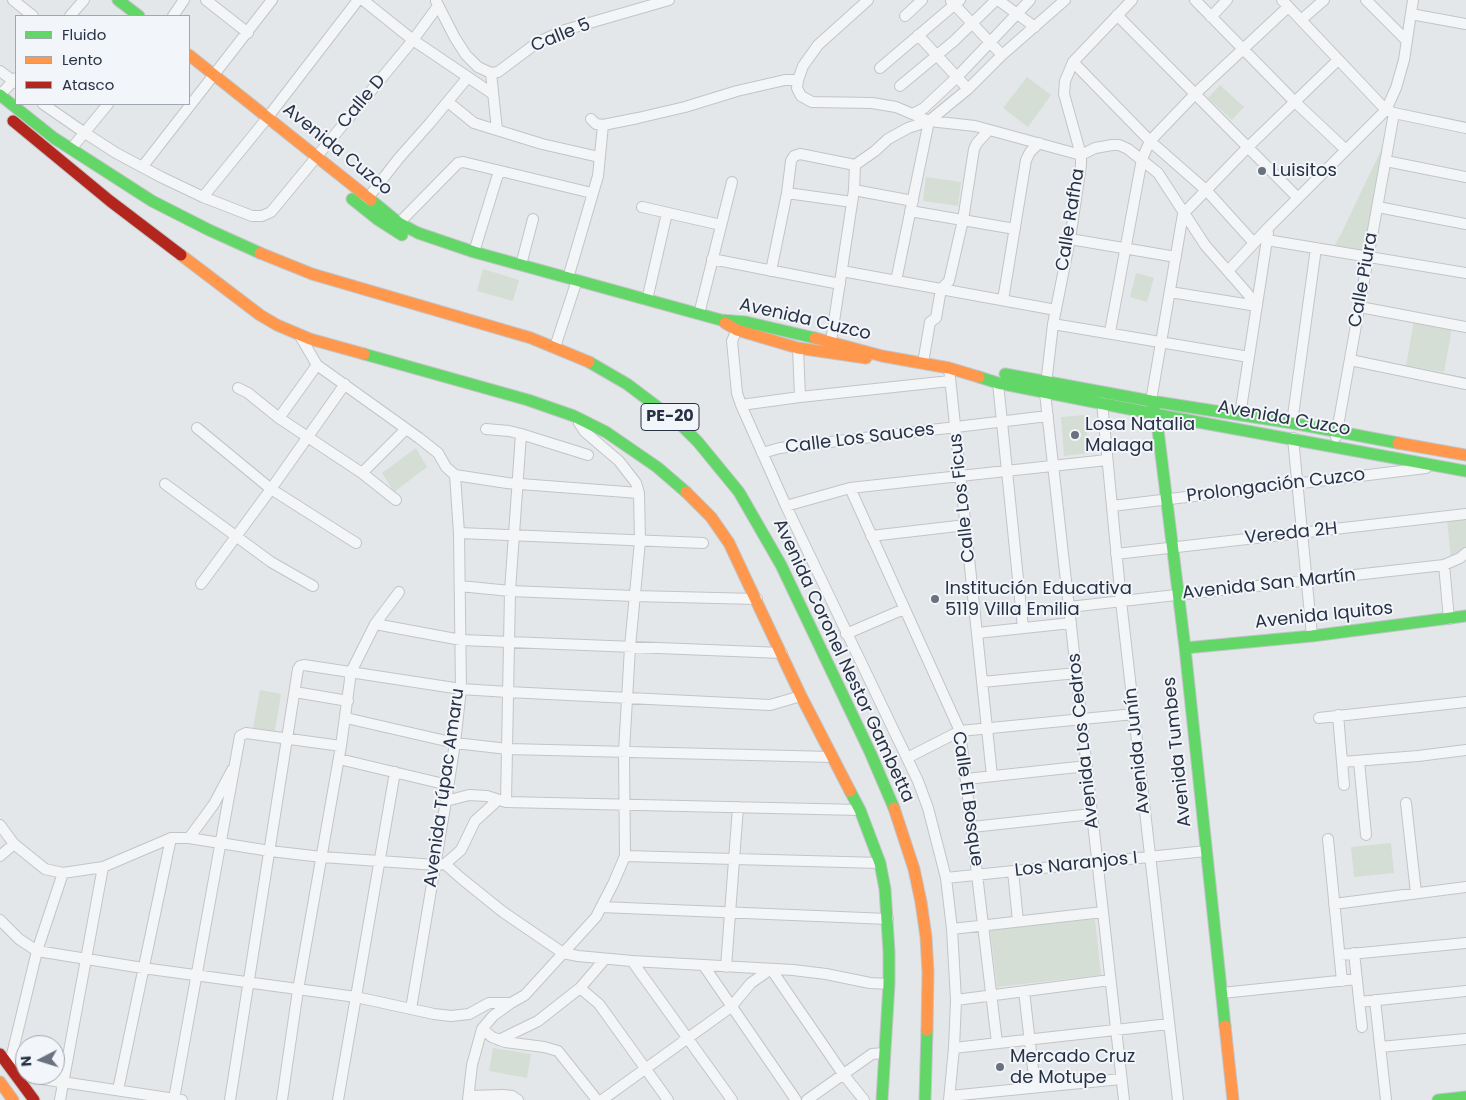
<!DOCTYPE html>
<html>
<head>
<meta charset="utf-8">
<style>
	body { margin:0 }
	#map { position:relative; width:1466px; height:1100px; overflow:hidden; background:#e4e7ea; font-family:Poppins,sans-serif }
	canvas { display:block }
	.legend { position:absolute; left:15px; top:15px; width:175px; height:90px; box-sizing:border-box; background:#f2f5f9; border:1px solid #a1a7b1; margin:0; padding:6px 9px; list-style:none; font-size:15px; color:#283245 }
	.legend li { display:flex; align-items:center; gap:10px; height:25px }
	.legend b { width:25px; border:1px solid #a1a7b1 }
	.north { position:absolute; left:15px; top:1035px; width:50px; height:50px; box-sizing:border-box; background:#f2f5f9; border:1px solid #a1a7b1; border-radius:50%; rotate:265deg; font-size:14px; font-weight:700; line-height:20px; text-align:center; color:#283245 }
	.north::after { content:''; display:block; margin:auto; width:18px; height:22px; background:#6a717f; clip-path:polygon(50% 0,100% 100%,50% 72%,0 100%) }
</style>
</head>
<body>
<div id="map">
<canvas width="1466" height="1100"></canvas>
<ul class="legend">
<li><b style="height:6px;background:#63d668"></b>Fluido</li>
<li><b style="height:6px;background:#ff974d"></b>Lento</li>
<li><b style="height:6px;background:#b3261e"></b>Atasco</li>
</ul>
<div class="north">N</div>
</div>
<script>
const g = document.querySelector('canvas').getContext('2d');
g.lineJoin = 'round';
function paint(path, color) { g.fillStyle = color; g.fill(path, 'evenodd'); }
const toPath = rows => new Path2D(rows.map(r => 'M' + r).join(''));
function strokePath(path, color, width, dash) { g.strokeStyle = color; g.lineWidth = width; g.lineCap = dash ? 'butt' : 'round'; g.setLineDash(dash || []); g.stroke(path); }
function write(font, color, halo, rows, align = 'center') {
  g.font = font + ' Poppins,sans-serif'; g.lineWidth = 4; g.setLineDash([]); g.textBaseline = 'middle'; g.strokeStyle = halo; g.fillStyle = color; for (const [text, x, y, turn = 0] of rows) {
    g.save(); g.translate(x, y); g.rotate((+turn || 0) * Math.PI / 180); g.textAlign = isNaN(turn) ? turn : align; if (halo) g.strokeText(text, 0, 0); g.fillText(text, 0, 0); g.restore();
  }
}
paint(toPath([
	[1027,77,1051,95,1028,127,1003,108],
	[1220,85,1244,107,1232,120,1208,98],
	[1382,148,1364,252,1334,246,1341,234],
	[926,177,961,182,958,206,923,201],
	[483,269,519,280,513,301,477,291],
	[1136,273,1154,278,1147,302,1130,297],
	[1414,320,1452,328,1444,372,1406,366],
	[1085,415,1089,453,1064,456,1061,417],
	[416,448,427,467,394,492,382,473],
	[1466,518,1466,550,1451,559,1447,520],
	[260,690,281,694,275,731,253,728],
	[1391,843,1394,873,1354,877,1351,847],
	[1095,919,1101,975,997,987,990,929],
	[493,1048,531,1054,527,1078,489,1071]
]), '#d4ded4');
const street = toPath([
	[13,0,33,16],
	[206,0,248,33],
	[363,0,413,40,493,94],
	[868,0,818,45,803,66,798,80,797,88,801,96,812,102,872,103,896,107,929,121,975,126,1081,155,1095,148,1112,145,1119,145,1128,149,1158,173,1205,245,1247,293,1257,306],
	[998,0,1035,27],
	[1195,0,1295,102,1346,150],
	[1282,0,1386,110,1394,113,1466,128],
	[1366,0,1407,41],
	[436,1,455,38,466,55,478,67,491,73,498,72,538,42,565,30,669,0],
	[951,1,1002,55],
	[1411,14,1466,24],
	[1117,15,1298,198],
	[70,16,84,0],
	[173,16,184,0],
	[905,16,922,0],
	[1211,17,1227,0],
	[1301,20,1324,0],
	[918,35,968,89],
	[1073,62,1150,141,1207,191,1254,243],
	[880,68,960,0],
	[0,71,16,83],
	[491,73,497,130],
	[900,86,954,41,996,0],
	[0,95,16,78],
	[448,102,474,123,542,144,599,157],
	[43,104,85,133,116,153,161,177,203,197,252,216,262,216,271,212,413,40,438,6],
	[913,114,924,108,957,77,1030,0],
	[591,119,596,124,603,125,638,118,685,107,737,91,785,80,798,80],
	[71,149,108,104],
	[1386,161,1466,177],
	[855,165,875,151,888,139,908,128,929,121,968,89,1002,55,1065,0],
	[143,166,272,0],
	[854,190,913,201],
	[787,193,852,202],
	[203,197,268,117,358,0],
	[364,203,399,158,430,123,468,77],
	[642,207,721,225],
	[1378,207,1466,224],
	[910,211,1015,229],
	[399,223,458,163,463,162,592,193],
	[1070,239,1176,257],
	[1267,240,1466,273],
	[474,252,499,171],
	[712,259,840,284],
	[521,265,533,219],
	[771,271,787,193,791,161,794,156,800,154,855,165],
	[842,271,1056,310],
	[1228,271,1269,227,1386,110,1396,88,1404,60,1413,0],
	[568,278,598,176,603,125],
	[896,281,929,121],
	[1170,292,1257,306],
	[647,300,667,213],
	[1003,300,1026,160,1030,152,1039,143],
	[1360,307,1466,327],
	[699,314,732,182],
	[1053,324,1249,357],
	[737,330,732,341,737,393,741,405,786,506,918,781,928,808,946,878,952,929,956,1000,954,1048,949,1100],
	[1110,332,1142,159,1150,141,1196,93,1288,7],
	[300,336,317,365,419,438,438,453,446,467,455,475,507,483,639,493],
	[831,341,854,190,855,165],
	[555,347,577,280],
	[798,348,800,397],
	[1350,360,1466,384],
	[923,363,930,322,936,318,941,289,949,281,963,220,974,149,977,143,989,130],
	[949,368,992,776],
	[998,383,1023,628],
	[238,388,248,393,279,418,362,473,396,500],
	[1151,401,1183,214,1247,148,1338,60],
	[1102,402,1121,601,1178,1100],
	[741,405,800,397,950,381],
	[1240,415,1268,233],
	[279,418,317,365],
	[1292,423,1316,248],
	[197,428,271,489,356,543],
	[486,429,509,431,521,434,588,455],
	[1336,437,1394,113],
	[1293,438,1312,636],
	[762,453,780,448,1048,416],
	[362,473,406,429],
	[165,484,271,562,313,586],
	[850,488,960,731,997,1043],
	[786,506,850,488,1107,460],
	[1112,506,1426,468],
	[459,533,703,543],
	[871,536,966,525],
	[1116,554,1466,514],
	[1444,565,1449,619],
	[201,584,271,489,345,384],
	[460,586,510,591,634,596,757,599],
	[1069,607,1444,565,1460,558,1466,553],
	[375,624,461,640,782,653],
	[977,633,1071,623],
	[846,634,904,609],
	[982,682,1077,673],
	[295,692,348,701],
	[1338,715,1344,785],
	[346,718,455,743,508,749,832,757],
	[1319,718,1466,702],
	[907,758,960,731,1134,714],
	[339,759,448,785],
	[1359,761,1366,835],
	[1342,762,1418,756,1466,750],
	[966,779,1087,766],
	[446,801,469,795,487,796,506,802,860,810],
	[506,802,510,591,521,434],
	[1406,803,1416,893],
	[0,825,14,844,45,869,63,873,103,867,171,838,189,838,270,851,322,857,436,865,445,864,461,850,475,821,498,800],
	[972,827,1092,814],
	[189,838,214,804,232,770],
	[1328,839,1342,981],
	[0,856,14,844],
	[625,856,880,863],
	[445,864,462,879,503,912,563,953,578,956,632,961,793,970,826,974,870,983,889,984],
	[1013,871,1018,921],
	[946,878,1206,851],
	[1334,904,1466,887],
	[601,907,888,919],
	[0,920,19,939,37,951,143,968,356,997,434,1014,451,1016,469,1014,489,1003,511,1003,525,995,596,917,613,884,625,856,624,751,630,647,640,541,639,493,636,483,619,461,585,432,579,423],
	[952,929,1103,912],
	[1354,953,1362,1027],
	[1340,955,1466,943],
	[632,961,732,1100],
	[704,966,796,1100],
	[726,967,738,807],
	[580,988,599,1004,668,1100],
	[1024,991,1035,1086],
	[1222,993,1357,979],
	[956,1000,1110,980],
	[1375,1000,1386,1100],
	[1359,1002,1466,991],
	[411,1009,446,801,455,743,461,689,459,533,455,475],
	[482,1029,492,1037,505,1042,544,1047,558,1051,597,1100],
	[499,1040,538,1021,580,988,605,959],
	[1380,1047,1466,1039],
	[954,1048,1169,1024],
	[9,1067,37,951,63,873],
	[15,1075,182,1100],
	[118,1090,171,838],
	[469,1096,503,1095,512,1096,518,1100],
	[950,1096,1121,1079],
	[174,1099,240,736,246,733,341,746],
	[60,1100,103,867],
	[230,1100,298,669,300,666,304,665,461,689,508,692,770,705,801,696],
	[282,1100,298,990,341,746,351,672,375,624,399,592],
	[338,1100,395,772],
	[468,1100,472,1065,482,1029,493,1016,511,1003],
	[602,1100,731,1007,751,983,771,969,843,1074,864,1100],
	[807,1100,872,1054,884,1053],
	[1124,1100,1045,393,1053,324,1070,239,1081,165,1081,155,1064,94,1065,81,1073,62,1132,0]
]);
const fast = toPath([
	[118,0,139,16],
	[0,95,54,138,152,201,209,230,260,253],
	[352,199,377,219,402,235],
	[371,200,399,223,418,233,474,252,721,320,746,322,815,338],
	[364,354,528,400,574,416,606,432,657,467,686,492],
	[589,362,627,384,680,424,698,442,739,492,781,565,870,752,894,808],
	[1005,374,1151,401,1292,423,1398,443],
	[979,377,998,383,1165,416,1466,471],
	[1151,401,1156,414,1185,648,1225,1026],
	[1185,648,1312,636,1466,616],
	[850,791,860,810,880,863,885,889,889,952,889,984,882,1100],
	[925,1100,927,1030],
	[1438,1100,1466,1097]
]);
const slow = toPath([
	[189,55,371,200],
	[260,253,312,274,531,338,589,362],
	[181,255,260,315,277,325,310,339,364,354],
	[725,323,737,330,798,348,866,358],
	[815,338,882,356,949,368,979,377],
	[1398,443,1466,455],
	[686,492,711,517,729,543,801,696,850,791],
	[894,808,914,869,921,902,926,937,928,972,927,1030],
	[1225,1026,1233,1100],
	[0,1082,13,1100]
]);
const jam = toPath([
	[13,121,110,201,181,255],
	[0,1054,34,1100]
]);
strokePath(street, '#c2c5c8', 12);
strokePath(fast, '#c2c5c8', 13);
strokePath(slow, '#c2c5c8', 13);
strokePath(jam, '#c2c5c8', 13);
strokePath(street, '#f3f5f6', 10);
strokePath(fast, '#63d668', 11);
strokePath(slow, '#ff974d', 11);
strokePath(jam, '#b3261e', 11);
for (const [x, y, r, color] of [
	[1262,171,5,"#6a717f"],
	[1075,435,5,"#6a717f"],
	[935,599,5,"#6a717f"],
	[1000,1067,5,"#6a717f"]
]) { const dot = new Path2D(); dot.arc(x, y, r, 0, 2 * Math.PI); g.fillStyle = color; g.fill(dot); strokePath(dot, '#f2f5f9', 2); }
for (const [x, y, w] of [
	[670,417,58]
]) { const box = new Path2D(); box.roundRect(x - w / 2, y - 13.5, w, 27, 4); g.fillStyle = '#f2f5f9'; g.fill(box); strokePath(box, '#283245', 1); }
write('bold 16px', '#283245', null, [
	["PE-20",670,417]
]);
write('18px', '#283245', '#f2f5f9', [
	["Calle 5",561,36,-22],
	["Calle D",362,102,-50],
	["Avenida Cuzco",337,150,39],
	["Calle Rafha",1071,220,-81],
	["Calle Piura",1364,280,-80],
	["Avenida Cuzco",805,320,13],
	["Avenida Cuzco",1284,419,10],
	["Calle Los Sauces",860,439,-7],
	["Prolongación Cuzco",1276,486,-7],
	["Calle Los Ficus",963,498,-96],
	["Vereda 2H",1291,534,-6],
	["Avenida San Martín",1269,585,-6],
	["Avenida Iquitos",1324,616,-6],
	["Avenida Coronel Nestor Gambetta",843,661,65],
	["Avenida Los Cedros",1084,741,-96],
	["Avenida Junín",1138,751,-96],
	["Avenida Tumbes",1178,752,-96],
	["Avenida Túpac Amaru",445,788,-82],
	["Calle El Bosque",967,799,82],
	["Los Naranjos I",1076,865,-6]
]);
write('18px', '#283245', '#f2f5f9', [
	["Luisitos",1272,171],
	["Losa Natalia",1085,425],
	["Malaga",1085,446],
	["Institución Educativa",945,589],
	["5119 Villa Emilia",945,610],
	["Mercado Cruz",1010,1057],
	["de Motupe",1010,1078]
], 'left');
</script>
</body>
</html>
